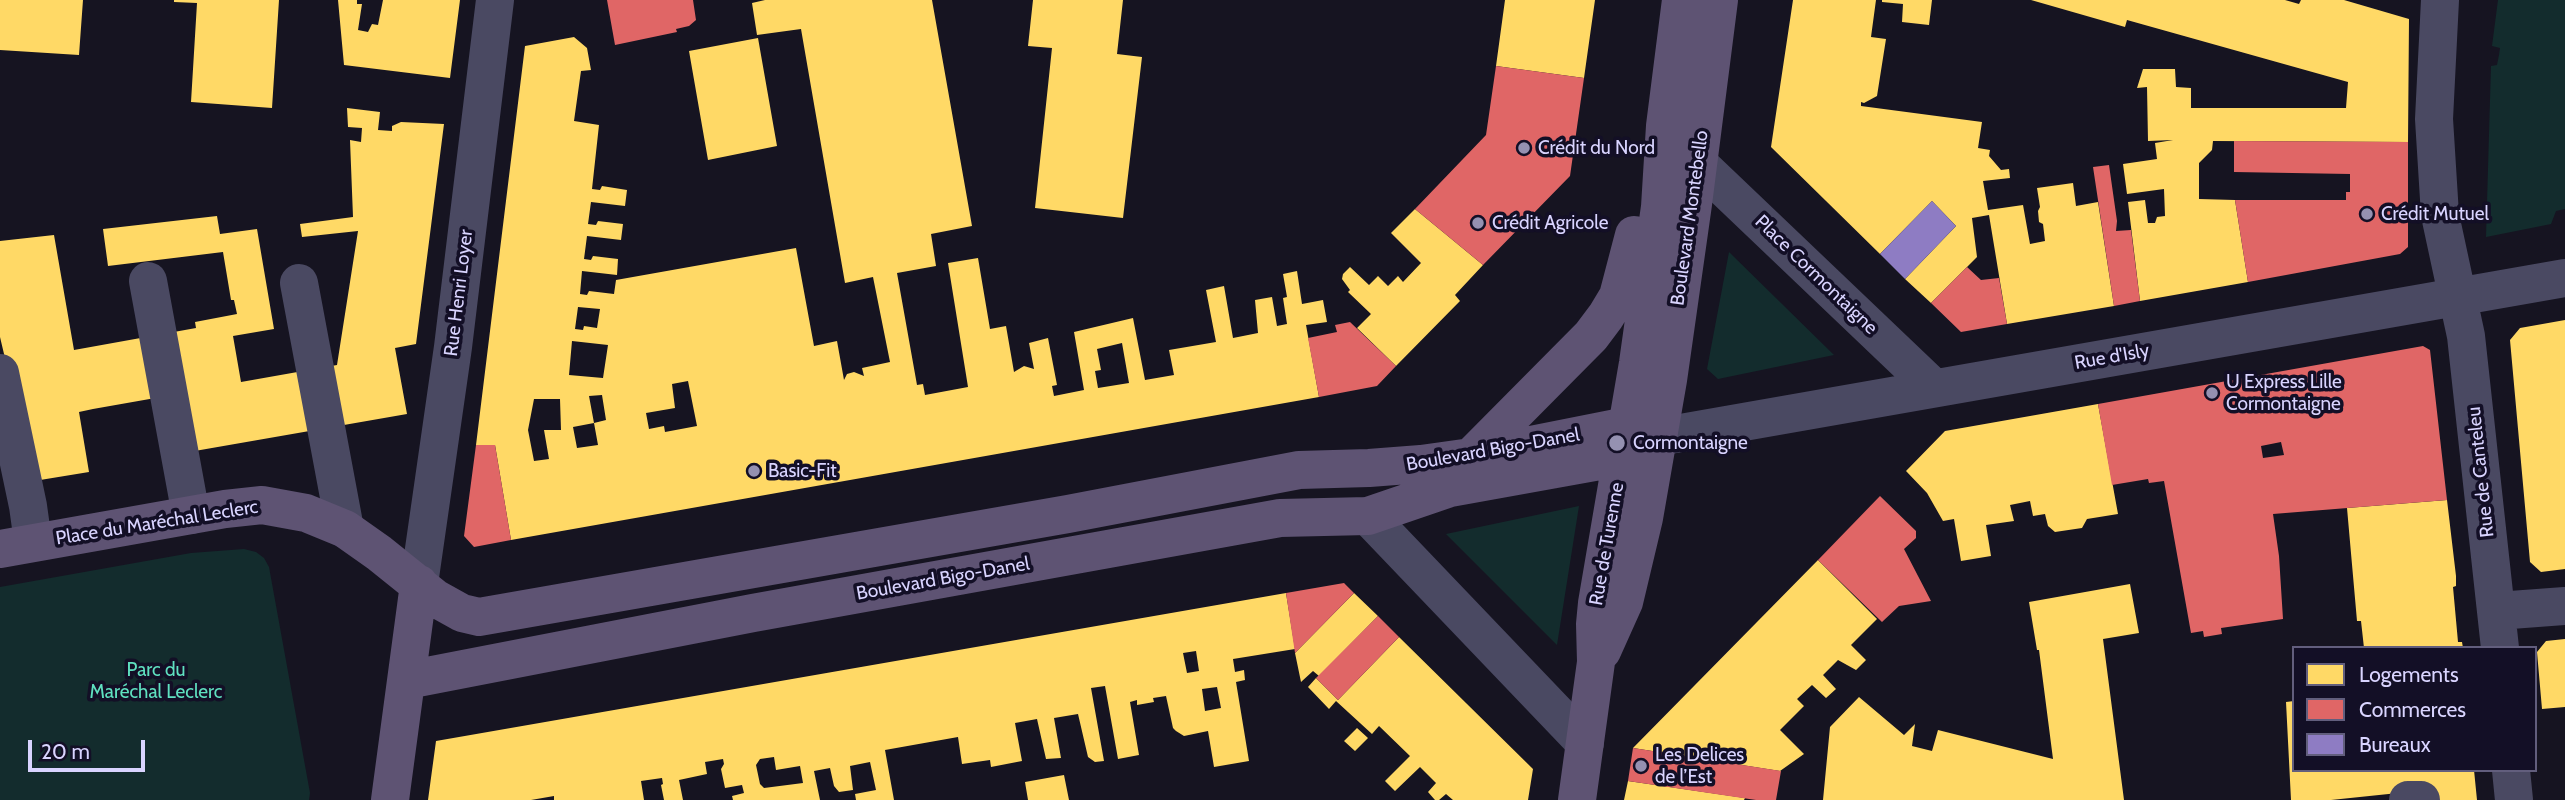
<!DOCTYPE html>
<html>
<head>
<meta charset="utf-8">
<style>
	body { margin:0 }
	#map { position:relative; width:2565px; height:800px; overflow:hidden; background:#161421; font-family:Cabin,sans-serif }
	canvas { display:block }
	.legend { position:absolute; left:2292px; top:646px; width:245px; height:126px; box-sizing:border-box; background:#130f26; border:2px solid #625e7d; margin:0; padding:9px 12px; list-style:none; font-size:21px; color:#d9d4ff }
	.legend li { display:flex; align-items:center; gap:14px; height:35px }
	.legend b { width:35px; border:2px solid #625e7d }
	.scale { position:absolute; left:28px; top:740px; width:117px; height:32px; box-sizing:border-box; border:4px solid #d9d4ff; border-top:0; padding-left:9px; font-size:21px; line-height:24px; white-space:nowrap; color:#d9d4ff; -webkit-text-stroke:5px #130f26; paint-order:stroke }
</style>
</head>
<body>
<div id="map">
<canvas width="2565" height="800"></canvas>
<ul class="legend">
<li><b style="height:19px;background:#ffd966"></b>Logements</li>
<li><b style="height:19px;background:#e06666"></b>Commerces</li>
<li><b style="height:19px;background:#8e7cc3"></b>Bureaux</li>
</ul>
<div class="scale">20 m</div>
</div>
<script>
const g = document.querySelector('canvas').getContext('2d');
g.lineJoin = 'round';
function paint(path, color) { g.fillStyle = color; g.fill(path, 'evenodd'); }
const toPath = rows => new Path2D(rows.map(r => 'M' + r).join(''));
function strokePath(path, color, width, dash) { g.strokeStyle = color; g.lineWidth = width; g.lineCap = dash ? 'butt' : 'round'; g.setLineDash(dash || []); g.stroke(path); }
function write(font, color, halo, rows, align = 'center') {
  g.font = font + ' Cabin,sans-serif'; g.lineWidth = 7; g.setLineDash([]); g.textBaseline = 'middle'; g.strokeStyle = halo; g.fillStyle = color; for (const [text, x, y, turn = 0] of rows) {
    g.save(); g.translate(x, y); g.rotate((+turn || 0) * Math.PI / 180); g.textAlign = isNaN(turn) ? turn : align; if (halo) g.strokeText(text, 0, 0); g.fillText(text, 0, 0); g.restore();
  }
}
paint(toPath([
	[2498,0,2565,0,2565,209,2556,211,2551,224,2486,237,2491,66,2497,65,2499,55,2500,48,2492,46],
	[1729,252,1834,355,1718,379,1707,369],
	[1579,506,1557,645,1446,534],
	[244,549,256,552,264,558,269,567,310,793,309,800,0,800,0,587,191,553]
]), '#132c2d');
paint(toPath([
	[0,0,83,0,79,55,0,50],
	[174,0,279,0,272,108,191,102,197,3,174,2],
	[338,0,357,0,357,4,362,4,358,30,368,32,372,24,378,25,383,0,460,0,450,78,344,65],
	[765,0,932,0,972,226,931,234,936,266,897,273,917,385,923,384,925,395,968,387,948,263,978,258,990,329,1006,326,1014,372,1024,366,1034,369,1029,343,1048,338,1057,385,1052,386,1054,396,1084,390,1074,332,1133,318,1145,380,1174,375,1169,350,1216,342,1206,290,1224,286,1233,338,1258,333,1255,300,1272,297,1277,326,1287,324,1283,298,1287,297,1283,274,1297,271,1302,304,1323,300,1327,322,1306,325,1319,397,511,540,495,445,476,445,525,46,574,37,587,48,591,70,581,71,574,121,599,125,592,189,600,190,602,186,627,190,625,206,591,202,588,224,596,225,598,221,623,224,621,240,587,236,584,259,591,260,593,256,618,259,617,275,582,271,580,294,587,295,589,291,614,294,616,280,796,248,814,346,837,341,844,380,847,374,854,372,864,376,862,368,890,362,873,277,845,283,801,29,757,35,752,3],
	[578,307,600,309,597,328,584,326,583,330,575,329],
	[572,341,608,345,603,378,569,375],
	[1122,343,1129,383,1098,388,1095,371,1101,370,1097,349],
	[688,381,697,426,665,432,664,426,649,429,646,413,675,408,672,384],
	[602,395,606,420,594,423,598,445,577,448,573,427,594,423,589,396],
	[534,399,560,399,561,430,544,430,549,459,534,461,528,430],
	[1033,0,1123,0,1117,54,1142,57,1123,218,1035,208,1052,48,1028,46],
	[1505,0,1595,0,1584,78,1496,66],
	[1793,0,1876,0,1871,37,1886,39,1877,96,1864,103,1861,102,1861,106,1982,122,1978,148,1990,150,1989,156,2001,170,2009,169,2010,178,1983,181,1988,210,2023,205,2030,244,2045,241,2043,224,2039,222,2038,211,2040,207,2037,188,2073,183,2076,206,2098,202,2114,306,2007,324,1989,215,1972,218,1977,257,1931,303,1905,279,1956,226,1932,201,1880,254,1771,147],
	[1882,0,1932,0,1929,25,1902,22,1903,4,1882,2],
	[2031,0,2285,0,2299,4,2301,0,2344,0,2409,19,2408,142,2213,141,2212,150,2199,163,2199,199,2235,200,2248,282,2140,301,2128,202,2145,200,2148,223,2155,223,2157,217,2165,216,2164,189,2127,194,2123,164,2157,159,2155,143,2173,140,2148,141,2147,87,2137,88,2143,69,2175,69,2176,87,2191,88,2191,108,2346,108,2348,82,2127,20,2125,27],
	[758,38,777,146,708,160,689,51],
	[347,108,380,112,378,130,392,131,392,126,401,122,444,124,416,344,395,348,407,414,189,452,178,394,93,409,79,412,89,472,34,481,0,337,0,241,54,235,74,350,196,328,195,322,237,314,234,300,231,300,223,252,108,266,103,229,217,216,220,234,257,229,274,329,233,336,241,382,337,365,358,231,302,237,300,224,353,217,350,140,361,142,362,128,348,127],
	[1415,209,1483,265,1455,295,1460,301,1396,366,1357,328,1371,314,1348,292,1350,290,1342,279,1343,274,1350,267,1369,285,1378,276,1388,286,1398,276,1403,282,1421,263,1391,233],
	[2565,320,2565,569,2541,572,2530,562,2510,340,2520,328],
	[2098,404,2118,514,2087,519,2082,528,2055,532,2048,526,2045,514,2033,516,2030,501,2010,505,2014,521,1986,525,1991,556,1961,561,1954,519,1943,521,1927,493,1906,471,1945,431],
	[2447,500,2456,576,2456,586,2453,587,2458,642,2462,642,2463,648,2364,648,2361,621,2357,621,2347,508],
	[1818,560,1877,619,1851,645,1866,660,1856,670,1838,660,1823,675,1836,689,1826,698,1812,685,1797,699,1804,706,1780,730,1804,754,1780,771,1633,748],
	[2130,584,2139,633,2103,639,2124,800,1823,800,1830,727,1859,697,1904,735,1915,724,1912,746,1932,751,1938,730,2053,759,2039,650,2037,650,2029,602],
	[1286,593,1295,649,1233,659,1235,672,1244,670,1245,680,1236,682,1249,761,1214,767,1208,731,1184,736,1176,731,1173,728,1166,696,1153,698,1154,702,1137,705,1137,700,1130,702,1139,755,1118,759,1105,686,1091,688,1104,761,1095,762,1088,757,1078,714,1054,718,1061,758,1046,759,1037,719,1015,723,1022,761,991,767,990,760,962,764,958,737,885,750,894,800,856,800,855,794,876,790,870,762,850,766,853,790,839,792,834,786,830,768,814,771,820,800,733,800,732,796,744,793,742,785,725,788,721,769,724,764,723,759,705,762,707,774,679,780,683,800,664,800,661,785,663,784,662,778,641,781,644,800,554,800,554,796,531,800,428,800,436,741],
	[1196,651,1199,671,1187,673,1183,653],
	[1217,687,1221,708,1205,711,1202,689],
	[774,757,776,770,800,766,803,783,764,788,760,784,756,765,760,759],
	[1354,593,1378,616,1319,676,1313,671,1301,682,1295,653],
	[1399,637,1533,769,1528,800,1453,800,1446,794,1439,800,1435,800,1428,792,1436,783,1420,767,1395,791,1385,781,1410,756,1379,726,1372,734,1336,701,1329,709,1308,687,1316,678,1338,700],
	[2565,639,2565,707,2542,709,2537,652,2546,641],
	[2294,701,2294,770,2474,770,2477,800,2428,800,2427,790,2331,800,2291,800,2286,702],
	[1357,728,1368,738,1355,751,1344,741],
	[1064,775,1069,800,1028,800,1025,782],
	[1628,781,1745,798,1744,800,1624,800]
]), '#ffd966');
paint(toPath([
	[607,0,693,0,696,20,689,26,676,29,677,32,615,45],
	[1496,66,1584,78,1570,176,1483,265,1415,209,1486,135],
	[2234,141,2408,142,2408,247,2400,254,2248,282,2235,200,2346,200,2346,192,2350,192,2350,174,2234,172],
	[2109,165,2117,221,2116,231,2131,230,2140,301,2114,306,2093,167],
	[1967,267,1981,280,1999,278,2007,324,1961,332,1931,303],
	[1350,322,1396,366,1377,386,1319,397,1308,338,1337,332,1335,325],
	[2423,346,2430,350,2447,500,2273,514,2279,556,2283,619,2221,628,2222,634,2204,637,2203,631,2191,633,2164,481,2149,483,2148,479,2112,485,2098,404],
	[2281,442,2284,455,2263,458,2261,446],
	[476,445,495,445,511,540,474,547,464,536],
	[1880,496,1916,531,1916,538,1904,549,1931,601,1899,606,1882,622,1818,560],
	[1344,583,1354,593,1295,653,1286,593],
	[1378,616,1399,637,1338,700,1316,678],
	[1633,748,1781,771,1776,800,1756,800,1628,781]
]), '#e06666');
paint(toPath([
	[1932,201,1956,226,1905,279,1880,254]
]), '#8e7cc3');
strokePath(toPath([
	[2440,0,2434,119,2440,215,2466,336,2500,648],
	[1698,163,1934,388],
	[148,281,191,515],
	[299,283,345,529],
	[0,373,28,506,33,542],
	[1658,437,2565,278],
	[1368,516,1585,743],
	[419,584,453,347,495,0],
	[2497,611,2565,606],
	[2511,770,2514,800],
	[2408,800,2421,800]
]), '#4a4962', 38);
strokePath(toPath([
	[1471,457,1591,336,1606,316,1618,296,1634,235],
	[0,549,225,509,262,505,306,513,345,529,379,553,435,598,462,613,479,617,1068,514,1299,470,1369,468,1421,464,1471,457,1627,426,1658,437],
	[1602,651,1624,602,1644,518,1668,380,1693,204,1719,0],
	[407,680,753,613,1280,518,1368,516,1450,488,1622,457,1658,437],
	[390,800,419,584],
	[1577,800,1596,662,1595,624,1597,603,1638,363,1660,207,1665,126,1681,0]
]), '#5e5373', 38);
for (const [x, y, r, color] of [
	[1524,148,7,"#9591b1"],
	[2367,214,7,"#9591b1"],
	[1478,223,7,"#9591b1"],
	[2212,393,7,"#9591b1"],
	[1617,443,9,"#9591b1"],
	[754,471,7,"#9591b1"],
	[1641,766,7,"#9591b1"]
]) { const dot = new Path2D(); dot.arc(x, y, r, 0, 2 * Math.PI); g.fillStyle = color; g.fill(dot); strokePath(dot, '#130f26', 2.5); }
write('19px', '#d9d4ff', '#130f26', [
	["Crédit du Nord",1538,148],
	["Crédit Mutuel",2381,214],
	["Crédit Agricole",1492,223],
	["U Express Lille",2226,382],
	["Cormontaigne",2226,404],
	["Cormontaigne",1633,443],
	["Basic-Fit",768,471],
	["Les Delices",1655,755],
	["de l’Est",1655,777]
], 'left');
write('19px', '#d9d4ff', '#130f26', [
	["Boulevard Montebello",1690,218,-82],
	["Place Cormontaigne",1816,275,44],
	["Rue Henri Loyer",459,293,-83],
	["Rue d'Isly",2112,357,-10],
	["Boulevard Bigo-Danel",1493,450,-10],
	["Rue de Canteleu",2481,472,-96],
	["Place du Maréchal Leclerc",157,523,-9],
	["Rue de Turenne",1607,544,-80],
	["Boulevard Bigo-Danel",943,579,-10]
]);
write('19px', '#5fe0c0', '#130f26', [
	["Parc du",156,670],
	["Maréchal Leclerc",156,692]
]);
</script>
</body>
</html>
